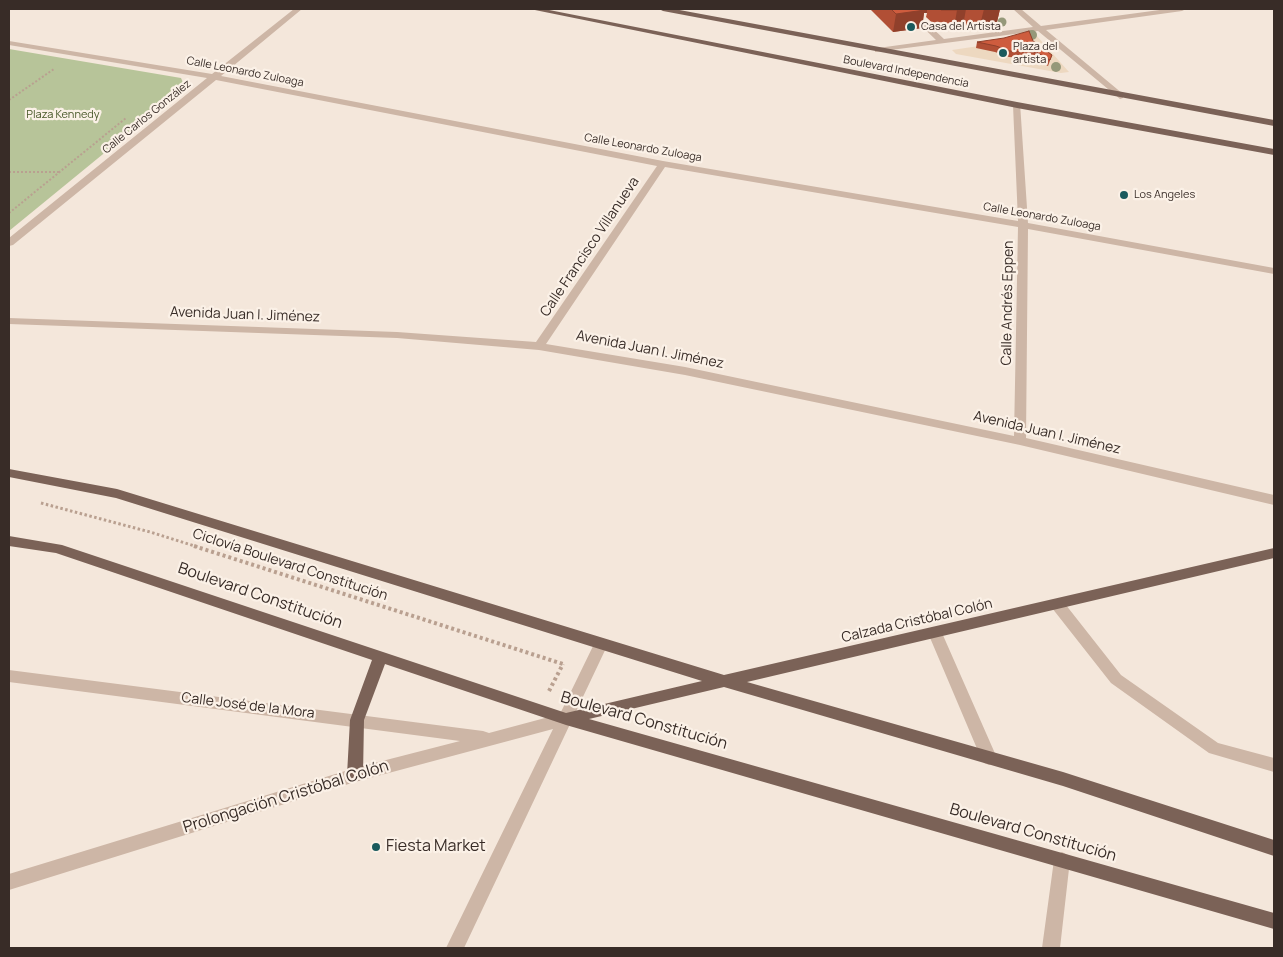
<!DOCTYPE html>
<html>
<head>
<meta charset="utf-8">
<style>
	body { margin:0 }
	#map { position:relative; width:1283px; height:957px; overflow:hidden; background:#f4e7db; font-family:Manrope,sans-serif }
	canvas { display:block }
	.frame { position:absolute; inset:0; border:10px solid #382c27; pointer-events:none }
</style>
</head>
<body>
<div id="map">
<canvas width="1283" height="957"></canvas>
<div class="frame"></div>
</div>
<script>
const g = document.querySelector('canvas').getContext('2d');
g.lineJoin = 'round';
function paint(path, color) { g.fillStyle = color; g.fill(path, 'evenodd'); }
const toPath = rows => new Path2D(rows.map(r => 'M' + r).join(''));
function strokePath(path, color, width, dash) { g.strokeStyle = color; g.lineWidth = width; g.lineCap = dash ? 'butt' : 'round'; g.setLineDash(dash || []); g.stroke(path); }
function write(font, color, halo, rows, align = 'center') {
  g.font = font + ' Manrope,sans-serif'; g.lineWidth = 4.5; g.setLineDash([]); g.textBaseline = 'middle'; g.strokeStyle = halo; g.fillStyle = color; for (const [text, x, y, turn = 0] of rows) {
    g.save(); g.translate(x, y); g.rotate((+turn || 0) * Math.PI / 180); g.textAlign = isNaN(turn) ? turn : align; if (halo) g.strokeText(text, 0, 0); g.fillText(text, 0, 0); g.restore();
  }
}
paint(toPath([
	[9,49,181,78,185,87,9,231]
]), '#b7c499');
paint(toPath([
	[1027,33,1036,35,1069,72,1061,73,956,54,952,50,999,43]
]), '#edd8c0');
strokePath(toPath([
	[9,100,54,69],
	[9,172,59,172],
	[9,213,126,118]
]), '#b9a090', 2, [2, 2]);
strokePath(toPath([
	[41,503,150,532,198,547]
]), '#b9a090', 3, [2.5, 2.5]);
strokePath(toPath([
	[194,546,563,664],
	[549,691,563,664]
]), '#b9a090', 4, [3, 3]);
paint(toPath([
	[294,9,302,9,221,76,663,161,1018,221,1013,105,1020,103,1028,223,1274,268,1274,274,1028,229,1026,438,1274,495,1274,505,1020,445,685,375,539,350,397,338,9,324,9,318,397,332,536,342,657,166,216,80,13,245,9,246,9,238,207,78,9,45,9,41,212,74,294,9],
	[665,167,1018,227,1014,436,685,367,546,344,665,167],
	[904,9,912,9,944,39,1033,27,1013,9,1021,9,1041,26,1167,9,1186,9,1182,11,1046,30,1123,94,1123,98,1120,99,1038,31,875,52,875,48,878,48,936,40,904,9],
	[1057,599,1062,600,1121,675,1218,743,1274,758,1274,772,1209,753,1111,683,1052,608,1050,604,1052,600,1057,599],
	[935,627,940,629,942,633,997,758,994,763,989,765,984,763,981,758,928,633,930,629,935,627],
	[601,638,606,640,608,644,464,948,446,948,553,729,355,782,9,890,9,874,355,768,460,741,9,682,9,670,483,731,489,733,560,714,596,640,601,638],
	[1062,852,1068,855,1070,860,1060,948,1042,948,1054,860,1056,855,1062,852]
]), '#cdb6a6');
paint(toPath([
	[530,9,544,9,1017,102,1274,149,1274,155,1017,108,530,9],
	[659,9,674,9,1274,120,1274,126,663,11,659,9],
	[9,469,117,489,724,675,1274,548,1274,558,747,682,1063,772,1274,840,1274,856,1063,786,724,687,589,719,1274,913,1274,929,566,725,385,664,364,720,363,775,360,780,355,782,350,780,347,775,350,720,372,660,56,553,9,546,9,536,62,545,566,713,702,681,116,498,9,477,9,469]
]), '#7b6257');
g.fillStyle = '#959879';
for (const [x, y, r] of [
	[1002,22,4.5],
	[1032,35,5],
	[1056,67,5]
]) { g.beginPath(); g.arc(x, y, r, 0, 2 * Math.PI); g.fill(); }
paint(toPath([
	[870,9,1000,9,997,22,964,26,963,25,963,26,954,28,938,28,926,17,927,13,924,13,922,28,893,32],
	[1033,41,1052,55,1048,66,1035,59,1009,57,995,52,976,48,977,42]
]), '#b14f35');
paint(toPath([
	[921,9,927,9,927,13,924,13,922,28,893,32,896,14],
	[961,9,966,9,963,26,954,28,957,10],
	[984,9,1000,9,997,22,980,25]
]), '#90402b');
const building = toPath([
	[891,9,923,9,925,10,896,14,891,9],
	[940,9,961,9,957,10,941,10,940,9],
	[1029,31,1033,41,1052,55,1050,60,1036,52,1010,51,996,46,977,42,1004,38,1029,31]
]);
paint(building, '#ce5c3e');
strokePath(building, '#90402b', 1);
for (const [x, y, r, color] of [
	[911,27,5,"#1a5a5d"],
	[1003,53,5,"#1a5a5d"],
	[1124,195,5,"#1a5a5d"],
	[376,847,5,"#1a5a5d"]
]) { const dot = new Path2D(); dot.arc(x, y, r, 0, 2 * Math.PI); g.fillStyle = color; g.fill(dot); strokePath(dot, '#fbf1e7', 2); }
write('11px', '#382c27', '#fbf1e7', [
	["Casa del Artista",921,27],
	["Plaza del",1013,47],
	["artista",1013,60],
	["Los Angeles",1134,195]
], 'left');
write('11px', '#382c27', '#fbf1e7', [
	["Calle Leonardo Zuloaga",245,72,11],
	["Boulevard Independencia",906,72,11],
	["Calle Carlos González",147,117,-39],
	["Calle Leonardo Zuloaga",643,148,10],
	["Calle Leonardo Zuloaga",1042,217,10]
]);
write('11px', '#485829', '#fbf1e7', [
	["Plaza Kennedy",63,115]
]);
write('14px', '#382c27', '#fbf1e7', [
	["Calle Francisco Villanueva",590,247,-56],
	["Calle Andrés Eppen",1008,303,-89],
	["Avenida Juan I. Jiménez",245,315,2],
	["Avenida Juan I. Jiménez",650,350,11],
	["Avenida Juan I. Jiménez",1047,433,13],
	["Ciclovía Boulevard Constitución",290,565,18],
	["Calzada Cristóbal Colón",917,621,-13],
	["Calle José de la Mora",248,706,7]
]);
write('16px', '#382c27', '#fbf1e7', [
	["Boulevard Constitución",260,596,19],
	["Boulevard Constitución",644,721,16],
	["Prolongación Cristóbal Colón",286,797,-17],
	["Boulevard Constitución",1033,833,16]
]);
write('16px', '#382c27', '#fbf1e7', [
	["Fiesta Market",386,847]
], 'left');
</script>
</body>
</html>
